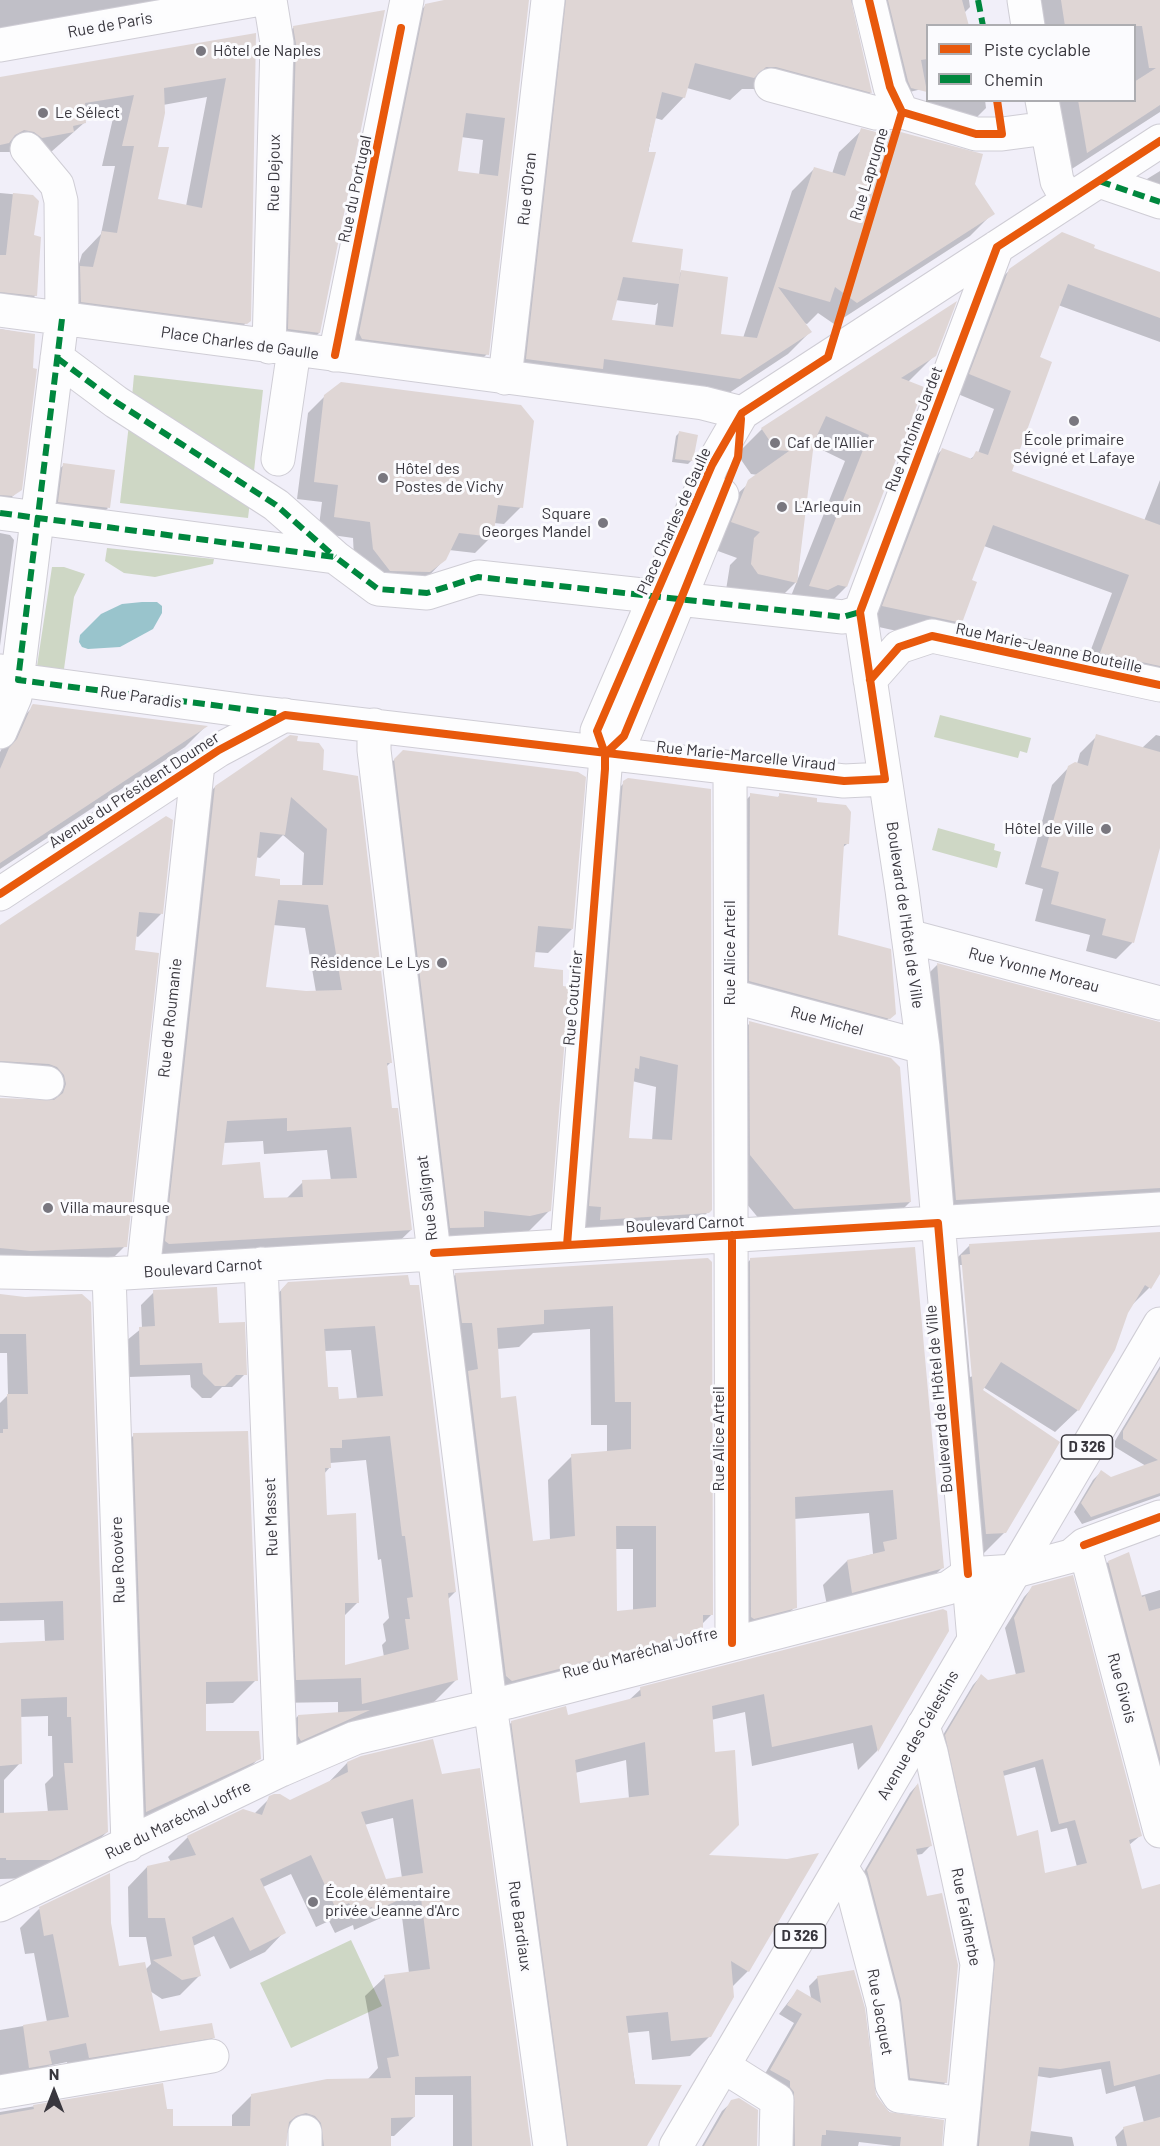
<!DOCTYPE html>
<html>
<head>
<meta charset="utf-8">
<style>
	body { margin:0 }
	#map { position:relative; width:1160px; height:2146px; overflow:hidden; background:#f1eff9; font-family:Barlow,sans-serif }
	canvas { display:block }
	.legend { position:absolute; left:926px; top:24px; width:210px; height:78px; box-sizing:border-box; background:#fbfbfe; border:2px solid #adadb1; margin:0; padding:8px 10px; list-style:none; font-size:18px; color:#39373e }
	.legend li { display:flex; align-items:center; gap:12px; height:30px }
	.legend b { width:30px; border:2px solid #adadb1 }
	.north { position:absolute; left:24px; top:2062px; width:60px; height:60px; -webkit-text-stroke:4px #fbfbfe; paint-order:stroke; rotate:0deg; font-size:16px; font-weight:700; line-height:24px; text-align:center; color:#39373e }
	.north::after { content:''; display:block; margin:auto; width:21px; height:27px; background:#39373e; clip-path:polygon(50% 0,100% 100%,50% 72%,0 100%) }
</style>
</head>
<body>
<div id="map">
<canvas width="1160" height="2146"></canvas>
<ul class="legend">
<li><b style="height:8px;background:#e8590c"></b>Piste cyclable</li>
<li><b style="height:8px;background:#00873e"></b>Chemin</li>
</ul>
<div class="north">N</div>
</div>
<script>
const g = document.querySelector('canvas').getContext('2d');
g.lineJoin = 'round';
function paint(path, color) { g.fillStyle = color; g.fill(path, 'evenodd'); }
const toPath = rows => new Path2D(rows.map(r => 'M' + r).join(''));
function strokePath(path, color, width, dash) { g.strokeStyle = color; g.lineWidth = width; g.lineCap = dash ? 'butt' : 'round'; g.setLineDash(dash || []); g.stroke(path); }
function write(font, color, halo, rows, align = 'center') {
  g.font = font + ' Barlow,sans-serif'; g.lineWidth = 6; g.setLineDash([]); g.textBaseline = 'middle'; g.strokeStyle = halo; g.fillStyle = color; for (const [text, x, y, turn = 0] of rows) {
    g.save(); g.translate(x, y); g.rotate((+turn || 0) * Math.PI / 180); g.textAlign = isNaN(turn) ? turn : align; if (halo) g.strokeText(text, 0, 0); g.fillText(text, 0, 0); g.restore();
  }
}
paint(toPath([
	[134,375,263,390,253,480,131,408],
	[130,415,251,493,248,518,120,503],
	[107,548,214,559,213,564,155,577,124,573,105,561],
	[52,567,64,567,85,574,74,597,64,669,37,666],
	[940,715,1031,738,1027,753,1020,751,1018,758,934,737],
	[938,828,995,844,994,850,1001,852,997,868,932,850],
	[351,1940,382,2006,291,2048,260,1983]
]), '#ced7c5');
paint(toPath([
	[142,602,157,602,162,606,162,613,153,629,120,647,88,649,82,647,79,642,80,635,101,614,122,604]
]), '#99c4cc');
paint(toPath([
	[0,0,161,0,0,29],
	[454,0,528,0,487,354,465,376,340,361,404,27,426,5],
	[461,137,483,140,479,175,456,172],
	[535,0,969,0,970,7,964,13,928,26,928,95,926,88,885,98,860,9,849,2,871,92,849,114,753,89,742,89,730,100,687,88,684,97,662,120,655,118,630,244,678,274,681,272,720,335,743,338,792,191,814,169,832,174,839,152,862,130,974,184,993,213,970,236,834,324,818,313,807,324,803,323,810,332,788,354,717,401,504,381,537,7,531,4],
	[615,300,655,305,658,303,655,326,610,321],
	[1034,0,1160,0,1160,112,1064,174,1052,100,1134,100,1134,26,1039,26],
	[384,12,319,333,295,357,265,353,270,52,294,27],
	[255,35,249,320,228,341,61,322,82,254,101,234,115,166,102,166,114,114,84,120,84,123,51,152,21,158,13,152,0,152,0,79],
	[207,97,186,206,157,200,157,148,163,105],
	[929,100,985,100,986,108,964,130,934,122],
	[1160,171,1160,215,1124,202,1147,179],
	[0,193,32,196,36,295,15,316,0,315],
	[1092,249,1160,274,1160,342,1058,305,1038,358,1010,472,1144,521,1160,480,1160,687,1083,671,1112,593,984,546,970,580,961,622,943,641,865,624,924,467,942,450,969,460,978,453,994,409,953,392,991,288,1010,270],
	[0,329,33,335,20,489,0,509],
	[935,355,908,382,846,587,821,612,785,611,845,461,812,445,797,581,771,607,726,590,730,565,737,558,707,547,723,507,758,475,751,474,737,454,762,429],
	[325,396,521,507,504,524,494,523,492,536,475,553,449,550,445,559,420,585,407,590,354,558,353,538,318,533,322,502,297,499,308,413],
	[680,432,692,460,688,464,672,462,676,436],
	[64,465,108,508,103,513,54,506,59,469],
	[0,533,10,535,14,540,0,646],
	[34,706,205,727,185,747,0,869,0,752,13,727],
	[1156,735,1160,736,1160,839,1132,943,1116,959,1086,951,1090,935,1035,921,1043,889,1025,884,1052,785,1069,767,1077,764,1080,753,1097,736,1142,748],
	[395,759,572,929,548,953,534,952,533,969,549,1211,525,1235,427,1252,371,784],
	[322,771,391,1062,386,1067,390,1110,411,1230,387,1253,145,1267,191,811,215,787],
	[283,835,304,853,302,887,278,887,253,877,255,857,260,858],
	[273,925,305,928,316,992,265,989],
	[263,1141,264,1154,327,1150,331,1181,303,1182,286,1199,262,1200,221,1167,223,1143],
	[624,783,711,1209,685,1235,578,1242,601,806],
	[632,1081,656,1087,652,1141,628,1139],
	[751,795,777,798,780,795,815,803,847,844,842,848,837,936,894,1013,876,1031,732,999,733,813],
	[167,818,161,914,138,937,135,936,125,1246,102,1269,0,1272,0,1099,42,1101,41,1098,0,1086,0,927],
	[937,965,1160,1023,1160,1209,935,1221,915,987],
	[750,1023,910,1202,886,1226,770,1232,726,1179,726,1047],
	[1160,1233,1160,1270,1149,1288,1129,1308,1078,1410,1055,1432,983,1387,981,1390,1005,1532,982,1555,947,1268,970,1245],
	[960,1265,963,1265,973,1376,970,1377],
	[752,1258,942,1568,918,1592,829,1616,823,1585,847,1561,873,1554,869,1513,794,1519,795,1607,771,1631,729,1642,728,1282],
	[708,1260,712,1614,702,1624,702,1631,678,1656,488,1705,432,1298,456,1274],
	[590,1329,591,1425,607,1425,607,1452,572,1456,548,1480,550,1540,532,1543,500,1400,497,1349,519,1347,533,1333],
	[614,1549,633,1549,633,1611,615,1613],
	[288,1283,409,1287,455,1592,448,1599,457,1679,433,1703,277,1764,274,1740,298,1716,338,1715,338,1702,273,1703,264,1308],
	[351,1350,357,1399,337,1401,327,1389,324,1351],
	[366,1460,378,1560,381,1559,389,1618,383,1624,386,1641,382,1645,384,1657,343,1667,343,1617,358,1602,325,1517,324,1474,330,1467,330,1463],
	[154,1292,217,1325,245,1374,232,1387,222,1387,211,1398,202,1398,191,1387,190,1375,128,1377,126,1341,142,1328,141,1305],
	[0,1295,25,1298,107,1832,87,1851,31,1878,0,1879,0,1643,45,1642,44,1620,0,1621,0,1403,8,1395,7,1353,0,1353],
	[48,1716,48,1736,52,1736,53,1776,45,1784,48,1813,4,1814,4,1780,20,1763,19,1717],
	[1160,1366,1160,1496,1082,1524,1074,1512,1093,1480,1101,1472,1111,1478,1146,1466,1115,1447,1115,1441],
	[134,1435,256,1680,233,1703,205,1704,205,1732,259,1758,236,1782,123,1834,111,1458],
	[1108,1562,1140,1596,1160,1590,1160,1799,1099,1571],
	[1033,1587,1140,1836,1129,1845,1141,1891,1160,1885,1160,2146,1117,2146,1115,2137,1124,2128,1144,2123,1135,2086,1106,2094,1101,2069,1050,2078,1037,2076,1030,2131,1072,2137,1074,2146,971,2146,987,1970,937,1745,973,1685,981,1676,988,1682,1016,1675,1005,1628,1024,1597],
	[1035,1767,1051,1832,1067,1828,1077,1867,1044,1875,1016,1838,1003,1776],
	[947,1631,877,1751,858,1770,853,1743,752,1766,745,1712,711,1720,706,1856,748,1971,732,1987,710,2036,690,2056,652,2060,649,2031,627,2033,645,2146,547,2146,492,1741,512,1722,567,1717,628,1701,641,1689],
	[626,1760,629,1799,579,1804,575,1773],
	[432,1741,530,2146,453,2146,453,2095,414,2095,414,2117,394,2136,389,2136,389,2146,302,2146,294,2135,286,2132,285,2146,0,2146,0,2112,161,2085,171,2128,232,2128,232,2115,252,2095,368,2079,378,2068,365,1996,385,1977,409,1973,401,1909,354,1930,353,1925,335,1933,329,1921,316,1927,291,1874,263,1887,284,1932,265,1952,230,1969,214,1936,193,1946,199,1976,180,1995,162,1999,150,1991,159,2032,213,2038,194,2057,70,2077,67,2062,48,2066,31,2083,0,2090,0,2030,47,2022,34,1953,25,1954,20,1928,39,1909,109,1924,118,1968,145,1970,151,1964,146,1937,129,1937,128,1887,147,1867,171,1862,168,1857,188,1837,254,1814,270,1798,289,1802,328,1783,347,1763],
	[393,1818,402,1878,385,1880,364,1825],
	[917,1785,931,1845,922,1854,916,1855,946,2082,937,2091,902,2086,859,1880,910,1793],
	[818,1977,882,2107,940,2146,893,2146,859,2142,858,2146,786,2146,762,2079,794,2023,779,2014,797,1991,811,1998,809,1986],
	[732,2102,756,2146,702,2146,722,2111]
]), '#0003');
paint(toPath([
	[444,0,529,0,489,355,362,339,359,333,425,4],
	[466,113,505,118,498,176,458,171],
	[566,0,851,0,872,93,776,67,766,67,754,78,695,63,685,98,662,92,648,152,656,152,632,242,683,249,679,284,623,277,612,320,673,327,681,270,728,277,721,334,757,338,814,167,845,176,861,128,876,132,897,131,983,154,975,184,995,214,857,303,835,287,830,302,778,287,812,332,740,379,604,359,603,369,526,359],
	[888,0,962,0,969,26,927,26,927,59,921,60,927,92,911,88,908,81],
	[1061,0,1160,0,1160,105,1087,153,1078,100,1134,100,1134,82,1156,68,1149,68,1142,26,1065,26],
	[385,10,320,333,288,329,296,44,293,26],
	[256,33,251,321,247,324,81,302,80,266,93,267,102,231,117,233,134,146,122,146,134,95,85,103,86,123,73,126,74,132,42,138,34,132,24,130,15,135,9,143,0,145,0,77],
	[226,78,202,208,158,199,169,147,158,147,165,113,164,88],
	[13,193,33,195,39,201,34,235,41,237,37,296,0,292,0,255,6,255],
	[1062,232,1095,245,1094,248,1160,272,1160,318,1068,284,1040,357,1052,362,1012,471,1160,525,1160,666,1100,653,1129,575,993,525,972,580,977,582,962,623,882,606,942,448,972,459,976,451,988,455,1011,391,969,374,1009,269],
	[957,301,936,356,901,378,924,387,847,587,838,585,828,590,809,586,869,435,826,416,814,442,797,583,758,574,751,564,754,538,760,532,731,522,748,480,789,451,776,450,761,428],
	[0,329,35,334,33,368,37,369,22,490,13,496,0,495],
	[341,382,521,405,534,421,523,508,498,505,493,537,459,533,446,560,430,572,390,571,373,549,370,522,334,517,338,485,314,482,324,395],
	[679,431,698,435,693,461,675,459],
	[63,463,115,470,110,508,58,502],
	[32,705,33,704,208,726,0,863,0,769,9,748,17,739],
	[1096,734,1160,752,1160,848,1134,943,1102,935,1106,919,1051,904,1059,872,1041,867,1068,766,1075,762,1088,766],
	[290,735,298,736,297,741,319,743,324,750,323,770,358,776,392,1063,387,1063,392,1108,398,1108,412,1230,169,1244,165,1241,215,786],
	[291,797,327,829,323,885,280,885,280,879,255,876,260,832,285,835],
	[278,900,328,905,342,990,306,991,266,987],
	[287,1118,287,1131,351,1127,357,1178,302,1180,303,1197,264,1198,260,1162,222,1165,227,1121],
	[403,750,578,772,586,777,573,929,538,926,534,967,563,970,563,986,569,987,551,1211,530,1216,484,1211,484,1227,450,1228,394,759],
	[628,778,711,789,712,1210,709,1213,600,1220,601,1207,589,1206,623,781],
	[640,1056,678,1065,672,1140,629,1138,635,1068,639,1069],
	[750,793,779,797,779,793,817,798,817,802,846,805,851,812,849,844,844,844,838,935,891,949,896,1014,890,1019,749,981],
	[166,816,173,820,163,914,139,912,135,950,159,953,127,1247,31,1251,0,1248,0,1098,54,1100,63,1093,66,1084,64,1075,57,1067,49,1064,0,1061,0,925],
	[937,963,1160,1022,1160,1188,956,1200],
	[749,1021,891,1058,900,1067,911,1202,794,1209,750,1155],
	[1160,1232,1160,1274,1151,1289,1145,1285,1128,1313,1115,1350,1079,1411,1001,1362,983,1390,1060,1442,1006,1533,986,1534,961,1255,970,1254,969,1244],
	[915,1247,944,1568,852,1593,847,1560,885,1551,883,1542,897,1539,893,1490,795,1497,797,1608,754,1619,751,1617,750,1258],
	[708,1258,712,1262,713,1615,703,1615,703,1632,512,1681,506,1676,468,1371,478,1369,472,1323,462,1323,455,1273],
	[613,1306,615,1402,631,1402,631,1449,571,1454,575,1536,533,1541,516,1396,501,1398,497,1328,544,1324,544,1310],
	[616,1526,656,1526,656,1607,617,1611],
	[408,1275,410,1285,419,1285,456,1592,448,1593,458,1680,362,1704,361,1678,296,1680,281,1290,288,1282],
	[375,1326,383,1396,339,1399,338,1387,328,1387,324,1329],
	[390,1436,402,1536,405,1536,413,1597,407,1598,410,1619,405,1619,409,1649,345,1665,345,1603,359,1603,356,1513,327,1515,325,1468,331,1468,330,1448,342,1448,342,1440],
	[217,1287,219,1323,245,1322,247,1375,236,1375,225,1386,215,1386,203,1374,202,1363,140,1365,139,1327,155,1326,153,1290],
	[0,1294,25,1297,82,1294,91,1302,108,1832,51,1860,6,1860,6,1858,0,1858,0,1813,68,1810,64,1763,73,1763,71,1717,67,1717,67,1697,21,1699,22,1764,0,1766,0,1643,64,1640,63,1601,0,1603,0,1433,3,1433,3,1429,8,1429,7,1394,28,1394,26,1334,0,1334],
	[1160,1369,1160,1493,1091,1517,1081,1503,1101,1470,1111,1477,1158,1460,1123,1439,1123,1431],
	[248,1431,258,1681,206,1682,206,1731,259,1731,261,1759,146,1812,133,1433],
	[1129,1552,1142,1597,1145,1596,1149,1611,1160,1608,1160,1758,1108,1561],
	[1073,1575,1142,1836,1129,1840,1142,1889,1160,1884,1160,2074,1114,2086,1110,2061,1060,2069,1039,2067,1029,2146,979,2146,995,1960,945,1735,981,1674,988,1680,1025,1672,1014,1618,1032,1586],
	[1043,1759,1059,1824,1075,1820,1087,1863,1045,1873,1038,1830,1017,1836,1003,1771],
	[943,1609,947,1611,949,1631,878,1752,872,1725,772,1747,764,1694,712,1706,715,1752,735,1750,739,1825,709,1855,787,1859,819,1853,749,1972,731,1961,734,1997,711,2037,671,2041,668,2012,626,2016,635,2084,682,2085,647,2146,568,2146,511,1721,566,1706,568,1715,641,1696,640,1687],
	[645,1742,649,1795,580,1803,575,1760],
	[370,1710,301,1741,298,1736,298,1715],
	[433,1739,442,1774,480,1768,531,2146,472,2146,471,2076,415,2077,415,2117,391,2118,391,2146,324,2146,321,2123,315,2116,306,2113,296,2116,289,2122,286,2146,0,2146,0,2115,34,2109,33,2105,163,2083,167,2109,173,2109,173,2126,250,2126,251,2094,327,2079,391,2078,387,2058,399,2056,384,1975,430,1969,420,1890,373,1912,372,1907,355,1915,349,1903,336,1909,311,1855,260,1879,286,1933,250,1951,233,1917,192,1937,201,1976,182,1980,153,1960,172,1956,165,1918,148,1918,147,1866,196,1855,187,1836,243,1809,262,1815,269,1796,274,1794,280,1794,290,1800,348,1772,347,1762,361,1756],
	[413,1799,423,1873,386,1879,361,1812],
	[918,1783,932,1846,916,1849,927,1896,942,1893,958,1965,947,2083,910,2078,901,2000,867,1870],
	[110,1873,111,1923,119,1966,145,1962,160,2031,212,2023,215,2038,89,2058,86,2043,49,2051,52,2064,29,2068,23,2025,69,2017,53,1934,44,1936,39,1907],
	[854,1970,865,2008,876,2095,889,2112,944,2120,942,2146,900,2146,901,2137,826,2130,826,2135,822,2135,821,2146,795,2146,794,2092,790,2087,790,2081,770,2070,802,2014,787,2005,797,1989,821,2003,817,1976],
	[739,2098,758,2110,757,2146,704,2146,731,2100],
	[1160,2117,1160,2146,1127,2146,1123,2127]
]), '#dfd6d5');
const minor = toPath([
	[869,0,890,87,902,112],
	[1024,0,1028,26],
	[0,45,255,0],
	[771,85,876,113,902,112,976,134,1002,134,1047,128],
	[1042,100,1057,181,1068,201],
	[1099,181,1160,202],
	[0,310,703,403,742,413],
	[269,347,277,43,270,0],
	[335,355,407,0],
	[57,358,116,402,276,505,335,557],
	[505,378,548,0],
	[278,459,294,350],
	[0,513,335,557,378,589,427,593,478,577,843,617,860,612],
	[0,671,18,680,255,712,844,781,885,779],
	[870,680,899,647,932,636,1160,685],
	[374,725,374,750,434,1253,492,1719,550,2146],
	[0,732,15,697,62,319,61,201,57,185,27,149],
	[605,754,624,736,722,495],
	[730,768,732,1643],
	[0,894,219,750,285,715],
	[908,936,1160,1003],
	[731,996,923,1047],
	[0,1079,47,1083],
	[567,1245,605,769,605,754,597,731,712,465,742,413,1160,141],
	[261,1264,281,1770],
	[0,1272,109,1274,1160,1209],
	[143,1272,198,764],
	[109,1274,128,1845],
	[1084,1545,1160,1831],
	[974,1640,923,1047,902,890,860,612,997,247],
	[923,1726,931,1752,977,1964,960,2146],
	[841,1867,851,1883,883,2005,892,2085,899,2096,964,2104],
	[0,1905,281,1770,355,1738,508,1702,948,1588,968,1574,1015,1571,1071,1556,1084,1545,1160,1517],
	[723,2066,777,2100,776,2146],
	[0,2092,212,2056],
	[305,2146,305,2132]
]);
const major = toPath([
	[676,2146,1160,1324]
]);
strokePath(minor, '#cfcdd5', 35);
strokePath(major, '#cfcdd5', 35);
strokePath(minor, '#fdfdfe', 33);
strokePath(major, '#fdfdfe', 33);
strokePath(toPath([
	[978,0,983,26],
	[1099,181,1160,202],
	[62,319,18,680,282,714],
	[57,358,116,402,276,505,335,557],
	[0,513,335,557,378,589,427,593,478,577,843,617,860,612]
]), '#00873e', 6, [12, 6]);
strokePath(toPath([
	[902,112,976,134,1002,134,997,100],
	[335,355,401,28],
	[870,680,899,647,932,636,1160,685],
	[605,754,624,736,681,599,738,457,741,419],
	[0,894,219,750,285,715,844,781,885,779,860,612,997,247,1160,141],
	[732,1235,732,1643],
	[567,1245,605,769,605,754,597,731,712,465,742,413,828,357,902,112,890,87,869,0],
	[434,1253,938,1223,968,1574],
	[1084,1545,1160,1517]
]), '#e8590c', 8);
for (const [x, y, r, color] of [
	[201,51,6,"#79777f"],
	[43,113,6,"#79777f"],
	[1074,421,6,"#79777f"],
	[775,443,6,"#79777f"],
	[383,478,6,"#79777f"],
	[782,507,6,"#79777f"],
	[603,523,6,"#79777f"],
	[1106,829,6,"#79777f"],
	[442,963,6,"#79777f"],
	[48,1208,6,"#79777f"],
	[313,1902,6,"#79777f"]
]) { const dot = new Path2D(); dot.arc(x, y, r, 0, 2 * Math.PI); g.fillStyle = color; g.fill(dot); strokePath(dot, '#fbfbfe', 2); }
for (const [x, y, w] of [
	[1087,1447,51],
	[800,1936,51]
]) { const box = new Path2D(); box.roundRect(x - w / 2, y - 12, w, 24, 4.5); g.fillStyle = '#fbfbfe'; g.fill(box); strokePath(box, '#39373e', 1.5); }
write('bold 15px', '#39373e', null, [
	["D 326",1087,1447],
	["D 326",800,1936]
]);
write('16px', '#39373e', '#fbfbfe', [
	["Rue de Paris",110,25,-10],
	["Rue Dejoux",274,173,-89],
	["Rue Laprugne",869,174,-73],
	["Rue du Portugal",355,189,-78],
	["Rue d'Oran",527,189,-84],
	["Place Charles de Gaulle",240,343,8],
	["Rue Antoine Jardet",914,429,-69],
	["Place Charles de Gaulle",674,521,-66],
	["Rue Marie-Jeanne Bouteille",1049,648,12],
	["Rue Paradis",141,697,8],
	["Rue Marie-Marcelle Viraud",746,756,6],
	["Avenue du Président Doumer",134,790,-33],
	["Boulevard de l'Hôtel de Ville",905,915,82],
	["Rue Alice Arteil",730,953,-90],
	["Rue Yvonne Moreau",1034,970,15],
	["Rue Couturier",573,998,-85],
	["Rue de Roumanie",170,1018,-84],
	["Rue Michel",827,1021,15],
	["Rue Salignat",427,1198,-97],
	["Boulevard Carnot",685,1224,-3],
	["Boulevard Carnot",203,1268,-4],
	["Boulevard de l'Hôtel de Ville",939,1399,-95],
	["Rue Alice Arteil",719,1439,-90],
	["Rue Masset",271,1517,-92],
	["Rue Roovère",118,1560,-92],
	["Rue du Maréchal Joffre",640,1653,-15],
	["Rue Givois",1122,1688,75],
	["Avenue des Célestins",918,1735,-60],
	["Rue du Maréchal Joffre",178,1820,-26],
	["Rue Faidherbe",966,1917,79],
	["Rue Bardiaux",520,1926,82],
	["Rue Jacquet",880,2012,80]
]);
write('16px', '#39373e', '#fbfbfe', [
	["Hôtel de Naples",213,51],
	["Le Sélect",55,113],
	["École primaire",1074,440,"center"],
	["Sévigné et Lafaye",1074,458,"center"],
	["Caf de l'Allier",787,443],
	["Hôtel des",395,469],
	["Postes de Vichy",395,487],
	["L'Arlequin",794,507],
	["Square",591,514,"right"],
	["Georges Mandel",591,532,"right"],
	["Hôtel de Ville",1094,829,"right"],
	["Résidence Le Lys",430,963,"right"],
	["Villa mauresque",60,1208],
	["École élémentaire",325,1893],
	["privée Jeanne d'Arc",325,1911]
], 'left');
</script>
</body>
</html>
